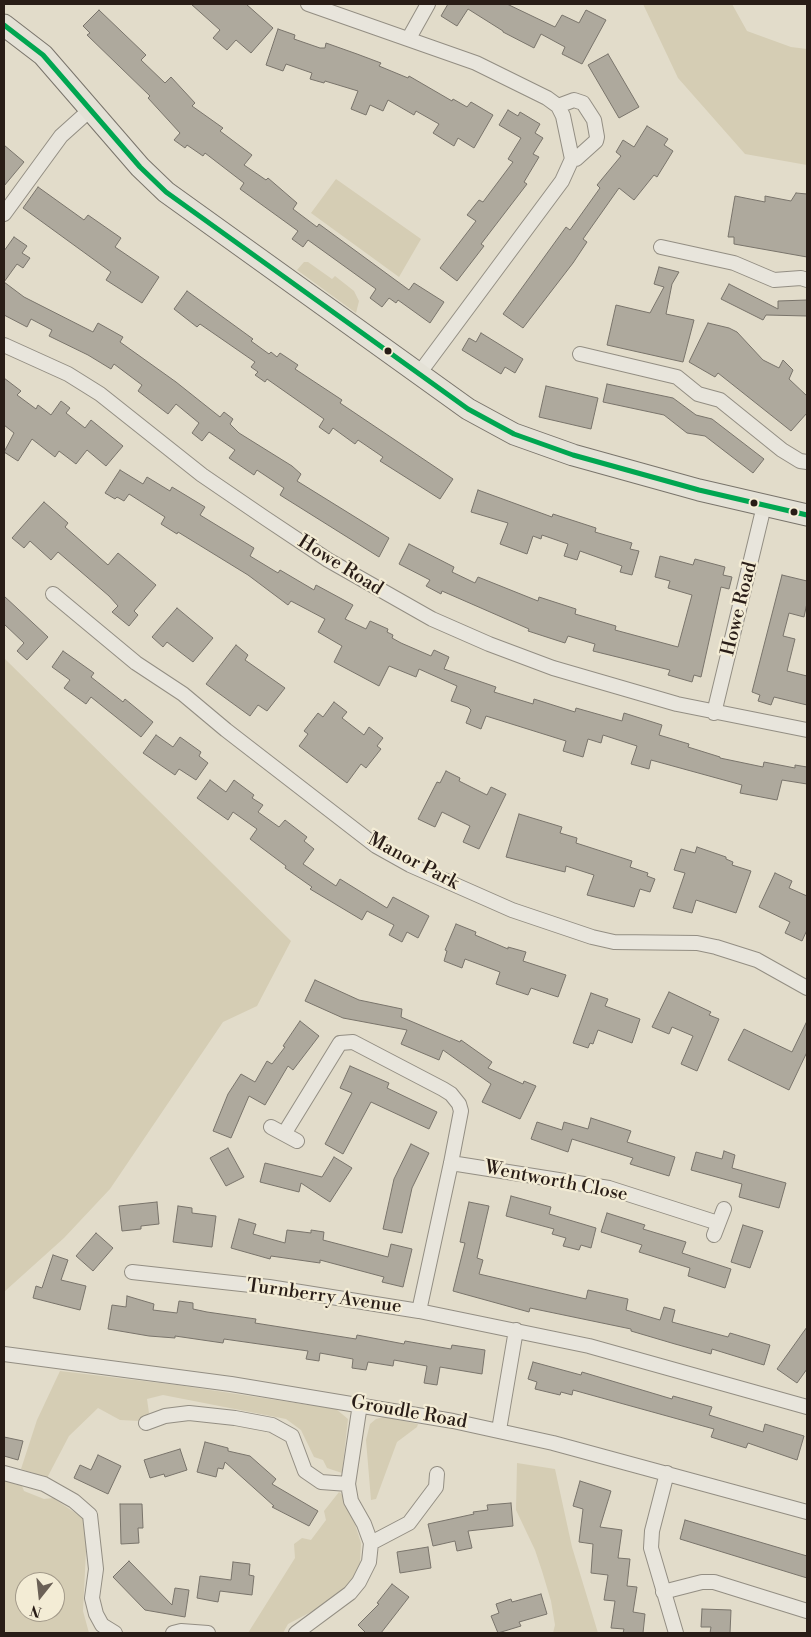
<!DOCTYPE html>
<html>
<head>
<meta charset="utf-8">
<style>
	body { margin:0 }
	#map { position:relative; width:811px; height:1637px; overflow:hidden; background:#e2dcca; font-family:"Libre Bodoni",serif }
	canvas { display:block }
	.frame { position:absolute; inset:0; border:5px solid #291d17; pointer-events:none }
	.north { position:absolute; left:15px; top:1572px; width:50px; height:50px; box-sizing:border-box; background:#f3ecd5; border:1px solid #a29989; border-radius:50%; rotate:196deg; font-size:14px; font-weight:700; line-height:20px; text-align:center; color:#291d17 }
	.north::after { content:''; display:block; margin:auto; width:18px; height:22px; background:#6a6056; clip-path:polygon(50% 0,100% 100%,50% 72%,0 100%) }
</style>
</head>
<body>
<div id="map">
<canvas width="811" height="1637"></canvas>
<div class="frame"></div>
<div class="north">N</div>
</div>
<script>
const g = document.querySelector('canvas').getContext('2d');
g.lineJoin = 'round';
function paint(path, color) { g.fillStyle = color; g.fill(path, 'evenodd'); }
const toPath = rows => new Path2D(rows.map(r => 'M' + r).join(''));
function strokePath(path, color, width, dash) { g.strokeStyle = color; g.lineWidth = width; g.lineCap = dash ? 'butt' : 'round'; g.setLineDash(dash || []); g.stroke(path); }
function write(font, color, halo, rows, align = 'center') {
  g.font = font + ' "Libre Bodoni",serif'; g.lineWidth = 4.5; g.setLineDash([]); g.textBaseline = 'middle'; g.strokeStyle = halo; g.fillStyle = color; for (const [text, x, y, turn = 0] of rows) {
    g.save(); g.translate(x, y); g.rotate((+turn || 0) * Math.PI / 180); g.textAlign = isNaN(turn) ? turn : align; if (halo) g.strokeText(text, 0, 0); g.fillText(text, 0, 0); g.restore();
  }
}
paint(toPath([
	[643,4,732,4,747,31,791,47,807,49,807,165,745,154,678,78],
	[336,179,421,239,399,277,311,213],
	[304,262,308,262,332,279,335,276,354,291,359,301,356,313,297,270],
	[4,658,291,941,257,1006,223,1022,110,1189,64,1238,4,1292],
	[60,1371,177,1385,336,1409,348,1419,342,1473,327,1468,323,1460,314,1457,301,1430,286,1419,163,1395,147,1399,149,1413,145,1420,140,1421,120,1420,98,1408,69,1436,47,1478,21,1469,37,1420],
	[384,1417,418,1424,417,1427,397,1442,376,1499,371,1500,366,1440,370,1424,376,1419],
	[517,1463,555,1469,572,1547,598,1633,553,1633,555,1625,551,1601,542,1571,535,1550,516,1510],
	[4,1481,22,1486,24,1491,44,1499,53,1498,83,1518,87,1531,83,1611,89,1633,4,1633],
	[25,1582,55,1582,55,1612,25,1612],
	[339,1492,344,1496,353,1518,361,1543,360,1563,355,1575,345,1589,330,1602,288,1624,283,1633,248,1633,295,1558,294,1544,302,1538,311,1540,326,1520,324,1511]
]), '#d5cdb4');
const building = toPath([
	[191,4,246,4,273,28,251,53,236,40,227,50,213,38,220,30,191,4],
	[448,4,507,4,555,27,562,15,579,23,586,10,606,20,582,64,562,54,565,47,541,34,534,48,503,32,503,31,468,9,457,26,441,16,448,4],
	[99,10,146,55,141,60,165,83,171,77,195,103,192,106,223,128,220,131,252,155,244,165,266,180,268,178,297,203,293,209,317,227,319,224,409,290,414,283,444,302,430,323,398,300,396,303,389,298,382,307,370,298,376,289,308,240,303,247,292,239,298,231,240,189,244,183,205,153,203,156,187,145,185,148,174,140,180,133,148,98,150,96,87,35,90,33,83,26,99,10],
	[278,29,295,35,294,39,320,48,325,48,326,43,357,54,381,63,379,66,408,78,409,76,452,101,453,99,467,107,471,102,493,115,474,148,458,138,454,146,433,133,439,124,416,111,414,115,388,100,383,111,370,105,366,115,351,109,358,91,325,81,324,83,310,79,312,73,286,64,283,71,266,65,278,29],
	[608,54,639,107,619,118,588,65,608,54],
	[508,110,518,116,520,112,540,124,535,133,543,138,533,154,539,157,524,182,527,184,481,244,484,246,457,281,440,268,476,221,467,215,479,200,483,202,513,162,508,159,521,138,499,125,508,110],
	[647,126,668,139,664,145,673,151,657,177,654,175,634,200,619,188,583,239,587,242,573,263,523,328,503,314,566,227,570,230,600,188,597,185,621,156,616,152,623,140,634,147,647,126],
	[4,145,24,162,4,186,4,145],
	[38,187,84,220,88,215,121,238,115,247,159,277,142,303,106,280,111,272,23,208,38,187],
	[796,193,807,194,807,257,734,244,734,237,728,237,735,196,765,202,765,196,791,201,796,193],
	[14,237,27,246,22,253,30,258,23,268,17,264,4,282,24,297,93,332,98,323,123,337,120,342,176,382,220,417,224,412,233,419,230,424,239,433,292,466,301,474,297,481,389,538,379,557,280,495,284,488,257,470,254,475,229,458,235,450,209,432,202,441,192,433,199,423,176,404,168,414,138,391,142,385,114,364,111,369,88,355,49,336,52,330,31,319,27,327,4,315,4,251,14,237],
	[659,267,679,272,672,284,666,314,694,320,683,362,607,345,616,305,650,313,664,287,654,284,659,267],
	[729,284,778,309,778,301,807,300,807,316,766,315,763,320,721,299,729,284],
	[187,291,253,339,251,341,269,354,271,352,277,357,280,353,298,365,295,369,342,400,340,403,453,479,440,499,380,461,383,457,358,440,355,444,333,428,329,434,319,427,324,419,267,379,265,382,255,375,258,372,251,367,255,362,200,324,197,327,174,309,187,291],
	[708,323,729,328,737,332,763,360,779,368,783,360,793,370,789,379,807,396,807,413,791,431,718,373,715,377,689,362,708,323],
	[481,333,523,359,515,373,505,367,501,374,462,350,469,338,476,342,481,333],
	[4,378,21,391,17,395,36,409,38,405,51,415,61,401,70,408,66,413,85,428,91,420,123,446,106,466,87,450,76,464,59,451,55,457,32,439,18,461,4,452,14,433,4,425,4,378],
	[607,384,673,398,696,415,712,419,764,459,753,473,705,436,687,433,664,415,603,402,607,384],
	[546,386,598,398,591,429,539,417,546,386],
	[120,470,143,484,147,477,170,491,172,487,205,507,200,515,254,548,250,556,278,573,280,570,314,590,316,585,353,605,345,619,366,629,370,621,388,629,387,632,393,635,392,638,401,643,431,656,434,650,449,657,444,669,496,687,494,692,533,704,534,699,575,712,576,708,622,721,624,713,662,725,659,735,689,744,688,747,720,757,720,758,763,767,764,762,795,768,795,765,807,767,807,784,782,780,777,800,740,793,742,785,651,760,649,769,631,764,637,746,603,735,601,743,588,739,583,757,563,751,566,741,486,716,481,729,466,723,471,710,468,707,451,701,457,686,419,669,416,677,389,666,379,686,334,662,342,646,318,632,325,619,291,601,288,605,248,575,178,532,177,534,161,524,165,517,129,494,124,501,117,497,115,499,105,493,120,470],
	[478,490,552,517,553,514,596,528,595,532,632,543,630,549,639,551,632,575,620,572,622,566,580,551,577,560,564,556,568,544,542,535,541,539,533,536,527,554,500,544,508,523,471,512,478,490],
	[44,502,68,523,65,527,108,565,118,553,156,585,134,611,138,615,129,626,112,612,118,606,109,596,58,552,51,560,30,541,24,548,12,538,44,502],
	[409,544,454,567,452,572,475,583,478,577,538,601,539,597,576,609,575,614,616,626,615,630,678,647,692,595,668,588,670,581,655,577,660,556,693,565,695,559,725,567,723,575,732,577,729,589,721,587,701,677,694,675,692,682,668,675,670,670,593,651,595,644,568,636,565,643,528,631,529,629,442,591,441,594,426,586,430,580,399,564,409,544],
	[782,575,807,581,807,603,804,617,789,613,783,636,795,639,787,671,807,676,807,705,774,697,771,705,758,701,760,695,752,692,782,575],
	[4,596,48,637,27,660,17,651,24,643,4,624,4,596],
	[177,608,213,638,193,662,167,642,163,647,152,637,177,608],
	[236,645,248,655,245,660,285,688,267,711,258,705,250,716,206,684,236,645],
	[63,651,94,673,91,677,123,702,125,699,153,722,141,737,91,697,86,704,64,688,70,680,52,667,63,651],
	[334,702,347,712,342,718,364,735,369,727,383,738,377,746,381,749,366,768,361,764,347,783,299,746,308,734,304,731,318,713,323,717,334,702],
	[156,735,173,747,180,737,201,752,199,756,208,763,196,780,179,769,175,775,143,753,156,735],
	[446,771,460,778,459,781,487,795,491,787,506,794,479,849,463,842,470,826,442,812,435,827,418,819,437,782,440,783,446,771],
	[210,780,226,792,234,780,254,795,252,798,263,805,258,812,279,827,285,820,307,837,304,841,314,849,303,864,336,886,340,879,387,908,393,897,429,916,418,938,407,932,402,942,389,935,394,925,367,911,362,920,310,889,312,887,285,868,286,866,250,839,257,829,233,812,228,820,197,798,210,780],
	[519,814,562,827,560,833,577,838,576,843,632,861,630,867,648,873,647,876,655,879,650,892,640,889,634,907,587,895,594,875,566,866,565,872,506,857,519,814],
	[697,847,726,857,726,859,733,862,732,865,751,871,736,913,696,900,692,913,673,908,685,873,674,870,681,849,695,853,697,847],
	[775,873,792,881,789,888,807,896,807,930,802,941,785,933,790,922,759,907,775,873],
	[456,924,476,932,475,935,508,949,508,947,526,952,523,961,566,975,558,997,531,988,528,995,496,984,500,972,465,959,462,968,444,961,447,951,445,950,456,924],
	[315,980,359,1000,402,1009,401,1017,460,1042,461,1040,492,1062,488,1068,523,1084,524,1081,536,1086,520,1119,482,1102,491,1084,443,1050,439,1060,401,1044,407,1030,343,1018,305,1001,315,980],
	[669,992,711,1012,709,1015,719,1019,697,1071,681,1064,693,1036,672,1027,669,1034,652,1027,669,992],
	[591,993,608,999,605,1006,640,1019,632,1043,598,1030,593,1044,590,1043,588,1048,573,1043,591,993],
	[300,1021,319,1036,293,1070,288,1066,265,1105,249,1096,231,1138,213,1131,228,1094,241,1074,255,1082,267,1061,272,1064,285,1047,283,1046,300,1021],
	[807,1021,807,1052,789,1090,728,1060,744,1029,792,1052,807,1021],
	[350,1066,389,1083,387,1088,437,1112,429,1129,371,1102,343,1154,325,1144,352,1093,340,1088,350,1066],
	[591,1118,631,1131,627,1142,675,1157,669,1176,630,1164,633,1158,572,1139,568,1152,531,1139,537,1122,562,1130,564,1122,588,1129,591,1118],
	[411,1144,429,1153,412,1188,402,1233,383,1229,394,1179,411,1144],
	[228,1148,244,1177,226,1186,210,1158,228,1148],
	[724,1151,735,1155,732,1168,786,1183,779,1208,739,1197,742,1184,691,1170,696,1152,722,1159,724,1151],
	[334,1157,352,1168,330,1202,301,1183,299,1192,260,1182,265,1163,322,1177,334,1157],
	[511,1196,551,1207,549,1214,596,1228,591,1248,581,1245,579,1250,563,1246,566,1238,552,1234,554,1229,506,1216,511,1196],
	[157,1202,159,1224,141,1226,141,1229,122,1231,119,1206,157,1202],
	[469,1202,489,1206,477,1258,483,1260,479,1274,586,1299,588,1290,628,1299,626,1310,660,1320,664,1307,675,1310,672,1322,728,1337,730,1333,770,1345,764,1365,712,1349,711,1354,675,1344,631,1331,631,1329,530,1308,529,1312,453,1291,465,1243,460,1242,469,1202],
	[178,1206,192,1208,192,1213,216,1216,212,1247,173,1242,178,1206],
	[607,1213,645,1225,643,1229,686,1242,682,1253,731,1269,725,1288,688,1276,690,1268,639,1252,642,1245,601,1232,607,1213],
	[239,1219,256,1224,253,1234,285,1243,287,1230,311,1233,311,1230,324,1232,323,1240,388,1257,391,1244,412,1249,403,1287,382,1282,384,1277,320,1260,320,1263,271,1256,270,1259,231,1248,239,1219],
	[743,1225,763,1231,750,1268,731,1262,743,1225],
	[96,1233,113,1248,93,1271,76,1256,96,1233],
	[53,1255,68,1260,61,1280,86,1286,80,1310,33,1298,36,1286,42,1288,53,1255],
	[127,1296,154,1304,153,1310,177,1313,179,1301,193,1303,193,1309,207,1312,256,1319,255,1323,356,1339,357,1335,404,1344,405,1341,451,1349,452,1345,485,1350,482,1374,440,1367,437,1385,424,1383,427,1366,394,1360,393,1366,368,1362,366,1370,352,1368,353,1359,320,1353,319,1361,306,1359,308,1351,224,1339,223,1343,175,1336,175,1338,149,1336,108,1329,112,1305,126,1307,127,1296],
	[807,1327,807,1369,797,1383,777,1369,807,1327],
	[533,1362,581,1375,582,1372,672,1399,673,1396,712,1407,709,1415,763,1432,765,1424,804,1436,797,1460,748,1443,746,1448,711,1437,714,1429,573,1390,572,1395,561,1392,560,1395,535,1389,537,1382,528,1379,533,1362],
	[4,1437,23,1441,18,1460,4,1456,4,1437],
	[205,1442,228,1448,228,1451,250,1456,276,1479,272,1484,318,1511,309,1526,272,1507,274,1506,225,1462,223,1469,218,1468,216,1477,197,1472,205,1442],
	[180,1449,187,1470,165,1477,164,1474,150,1478,144,1460,180,1449],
	[98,1455,121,1466,108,1494,74,1478,80,1465,91,1470,98,1455],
	[580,1481,611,1491,600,1527,622,1530,618,1558,630,1559,627,1586,637,1587,633,1612,645,1614,643,1633,623,1633,624,1629,611,1628,615,1601,604,1600,608,1575,591,1573,593,1544,579,1542,583,1509,573,1506,580,1481],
	[511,1503,513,1526,468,1531,472,1548,457,1551,455,1541,433,1546,428,1524,474,1514,473,1512,488,1510,487,1505,511,1503],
	[120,1504,142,1504,143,1528,138,1528,139,1543,121,1544,120,1504],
	[685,1520,807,1556,807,1578,680,1539,685,1520],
	[428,1547,431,1568,400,1573,397,1552,428,1547],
	[129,1561,172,1605,175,1588,189,1590,185,1617,145,1610,113,1577,129,1561],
	[233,1562,250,1564,249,1575,254,1576,252,1595,220,1591,218,1602,197,1598,200,1576,231,1580,233,1562],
	[392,1584,409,1597,381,1633,366,1633,358,1625,379,1604,377,1603,392,1584],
	[541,1594,547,1614,519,1622,521,1626,498,1633,491,1616,499,1613,496,1604,511,1599,512,1602,541,1594],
	[702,1609,731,1610,730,1633,710,1633,711,1627,701,1627,702,1609]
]);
paint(building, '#aea99d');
strokePath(building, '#79746b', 1);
const street = toPath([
	[308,4,476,63,547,98,558,106,563,116,572,159,562,181,418,375],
	[409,38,428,4],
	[558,106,574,100,583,103,594,120,597,137,596,141,576,159,572,159],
	[4,214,61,136,91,109],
	[661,247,734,263,774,280,801,278,807,280],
	[4,345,68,374,100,394,202,475,265,518,328,560,432,619,489,644,553,668,677,704,807,730],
	[580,354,677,377,698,394,720,400,782,450,800,461,807,462],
	[53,594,136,663,183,694,226,730,376,846,410,865,512,910,592,937,614,942,697,943,716,947,757,960,807,988],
	[714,713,764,506],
	[271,1127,297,1141],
	[284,1134,340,1043,353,1042,443,1089,451,1094,459,1104,461,1111,451,1163,419,1311],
	[451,1163,609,1188,718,1223],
	[714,1235,724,1209],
	[132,1272,269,1287,419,1311,589,1346,807,1407],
	[4,1354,231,1384,453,1421,553,1443,807,1512],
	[146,1423,165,1416,189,1413,235,1418,272,1425,292,1436,305,1471,321,1482,348,1484],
	[499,1430,516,1330],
	[4,1473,44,1484,74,1501,90,1515,96,1569,92,1598,96,1614,102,1625,115,1633],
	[667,1473,652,1531,651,1548,676,1633],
	[371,1543,409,1523,436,1487,437,1474],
	[663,1592,702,1582,714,1582,807,1611],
	[173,1633,181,1631,208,1633],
	[296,1633,350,1593,359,1582,369,1562,371,1543,364,1524,351,1501,348,1484,360,1404]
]);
const primary = toPath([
	[4,25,43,55,140,167,166,192,468,409,514,434,573,455,699,490,807,515]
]);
strokePath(street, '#938e83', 16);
strokePath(primary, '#79746b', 23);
strokePath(street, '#e8e5dc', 14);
strokePath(primary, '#e4e1d6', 21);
strokePath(toPath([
	[4,25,43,55,140,167,166,192,468,409,514,434,573,455,699,490,807,515]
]), '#00a651', 5);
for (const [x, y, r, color] of [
	[388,351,4.5,"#291d17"],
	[754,503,4.5,"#291d17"],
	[794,512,4.5,"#291d17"]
]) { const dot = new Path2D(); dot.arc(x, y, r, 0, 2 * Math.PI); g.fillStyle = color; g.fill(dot); strokePath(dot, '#f3ecd5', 2); }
write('19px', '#291d17', '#f3ecd5', [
	["Howe Road",340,566,32],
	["Howe Road",740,609,-76],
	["Manor Park",413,862,28],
	["Wentworth Close",556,1182,11],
	["Turnberry Avenue",324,1297,8],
	["Groudle Road",409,1413,10]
]);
</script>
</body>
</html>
